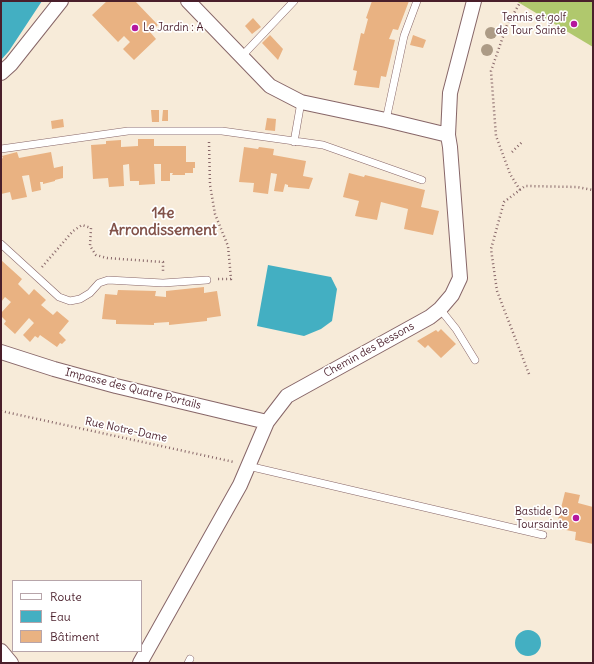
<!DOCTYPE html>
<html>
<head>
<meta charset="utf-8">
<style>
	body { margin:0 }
	#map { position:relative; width:594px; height:664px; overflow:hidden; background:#f7ebd9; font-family:Delius,sans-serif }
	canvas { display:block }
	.frame { position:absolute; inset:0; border:2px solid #4a1f2b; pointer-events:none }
	.legend { position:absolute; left:12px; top:580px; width:130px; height:72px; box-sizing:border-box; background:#fff; border:1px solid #b7a5aa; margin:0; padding:5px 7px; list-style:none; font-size:12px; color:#4a1f2b }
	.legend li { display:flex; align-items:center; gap:8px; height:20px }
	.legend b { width:20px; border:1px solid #b7a5aa }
</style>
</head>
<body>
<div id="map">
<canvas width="594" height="664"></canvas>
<div class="frame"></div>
<ul class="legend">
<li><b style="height:5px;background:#fff"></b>Route</li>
<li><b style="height:11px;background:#43afc2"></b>Eau</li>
<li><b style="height:11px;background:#e9b282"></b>Bâtiment</li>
</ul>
</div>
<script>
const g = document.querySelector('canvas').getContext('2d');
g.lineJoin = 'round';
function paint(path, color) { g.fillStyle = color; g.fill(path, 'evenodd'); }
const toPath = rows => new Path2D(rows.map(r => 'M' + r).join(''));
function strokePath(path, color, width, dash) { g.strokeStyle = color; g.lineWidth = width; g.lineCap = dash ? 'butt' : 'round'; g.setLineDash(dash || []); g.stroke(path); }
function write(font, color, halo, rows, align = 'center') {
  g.font = font + ' Delius,sans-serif'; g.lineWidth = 3.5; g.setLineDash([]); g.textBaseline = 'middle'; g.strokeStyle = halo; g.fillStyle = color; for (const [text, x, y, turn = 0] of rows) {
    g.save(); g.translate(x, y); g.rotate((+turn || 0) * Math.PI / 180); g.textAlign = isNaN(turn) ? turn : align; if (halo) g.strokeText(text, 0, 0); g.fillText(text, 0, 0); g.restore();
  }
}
paint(toPath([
	[516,1,593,1,593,47]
]), '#b0c86d');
paint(toPath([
	[1,1,42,1,9,51,1,60],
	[268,265,331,277,337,289,332,321,321,329,304,336,257,326],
	'515 643a13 13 0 1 1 26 0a13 13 0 1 1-26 0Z'
]), '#43afc2');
paint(toPath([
	[107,1,135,1,158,25,150,32,156,39,134,60,123,49,130,42,124,36,118,42,92,15],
	[372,1,409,1,398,30,393,29,389,39,395,40,386,77,381,76,379,88,354,85,357,71,353,70,361,33,364,34,368,19,366,18],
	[253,18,261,27,252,34,245,26],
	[270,35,283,49,278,60,262,43],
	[413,35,426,40,423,48,410,45],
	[151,110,159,110,159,122,152,122],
	[163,110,168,110,168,121,162,121],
	[267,118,276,119,275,131,265,130],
	[63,119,64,127,52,129,51,121],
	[138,139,154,139,154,146,186,146,186,162,195,162,195,168,193,168,193,173,185,173,185,175,172,175,173,173,170,173,170,181,161,181,161,164,154,164,155,184,139,185,139,181,130,181,129,164,123,165,124,186,109,187,108,178,93,179,91,145,106,144,106,141,121,140,121,147,138,146],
	[244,147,258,149,259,147,274,149,273,155,306,161,303,176,313,178,309,189,288,187,288,185,285,184,283,192,274,191,277,174,271,173,268,194,253,192,254,183,239,182],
	[17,152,19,158,51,152,54,168,63,166,63,178,55,180,55,181,43,184,43,182,40,182,41,190,32,192,29,175,22,176,27,197,12,200,10,192,1,194,1,159,3,158,2,156],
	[349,173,364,177,365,175,425,190,421,207,439,211,433,235,404,229,408,209,381,202,377,220,355,216,359,201,343,197],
	[1,260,22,279,18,284,29,295,34,289,46,300,41,305,53,315,57,311,69,321,59,333,66,340,62,344,60,343,57,347,40,335,38,338,35,336,30,342,23,335,34,323,29,318,15,334,4,324,6,321,1,316,1,313,11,302,5,297,1,302],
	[204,287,204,293,217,291,221,316,207,318,207,321,169,325,169,322,154,323,154,325,116,324,116,320,102,319,105,294,117,295,118,290,156,291,155,296,166,297,166,291],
	[441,329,456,344,441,358,428,345,425,348,417,341,436,330,438,332],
	[565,492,580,495,578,503,593,507,593,544,575,540,576,532,556,528]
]), '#e9b282');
const service = toPath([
	[242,56,294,1],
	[386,120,404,36,417,1],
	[294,142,301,102],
	[1,149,128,131,222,131,323,145,422,180],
	[1,244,59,297,70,301,80,299,90,293,99,283,108,280,163,283,207,280],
	[440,309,456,329,475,360],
	[248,466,543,535],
	[188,663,190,659]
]);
const minor = toPath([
	[188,1,270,86,301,102,386,120,448,135],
	[1,73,11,64,61,1],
	[1,352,54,369,116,386,267,422],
	[1,651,11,663],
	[140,663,240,485,267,422,287,396,430,317,440,309,452,295,460,278,450,147,448,135,450,93,474,1]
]);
strokePath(service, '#876668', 8);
strokePath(minor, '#876668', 16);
strokePath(toPath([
	[209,142,210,185,215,214,228,246,231,279,218,279],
	[512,152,522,142],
	[520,190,510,174,496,136,491,71,507,25,521,1],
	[42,267,73,231,82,225,91,228,90,246,96,255,107,258,163,262,163,272],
	[529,374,497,291,491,249,504,202,525,186,577,187,593,190],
	[1,411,234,462]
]), '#876668', 2.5, [1, 3]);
strokePath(service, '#fff', 7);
strokePath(minor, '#fff', 14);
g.fillStyle = '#ac9b86';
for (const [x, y] of [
	[491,33],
	[487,50]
]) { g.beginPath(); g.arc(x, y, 6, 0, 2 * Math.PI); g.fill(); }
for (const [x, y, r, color] of [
	[574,24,4,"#b5179e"],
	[135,28,4,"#b5179e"],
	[576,518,4,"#b5179e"]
]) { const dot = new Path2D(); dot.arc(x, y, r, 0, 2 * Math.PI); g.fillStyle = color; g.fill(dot); strokePath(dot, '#fff', 1.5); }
write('11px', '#4a1f2b', '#fff', [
	["Tennis et golf",566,18],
	["de Tour Sainte",566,31],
	["Le Jardin : A",143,28,"left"],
	["Bastide De",568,512],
	["Toursainte",568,525]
], 'right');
write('11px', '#4a1f2b', '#fff', [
	["Chemin des Bessons",369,350,-29],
	["Impasse des Quatre Portails",133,389,14],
	["Rue Notre-Dame",126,430,12]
]);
write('bold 15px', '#825249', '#fff', [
	["14e",163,214],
	["Arrondissement",163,231]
]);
</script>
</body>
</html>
